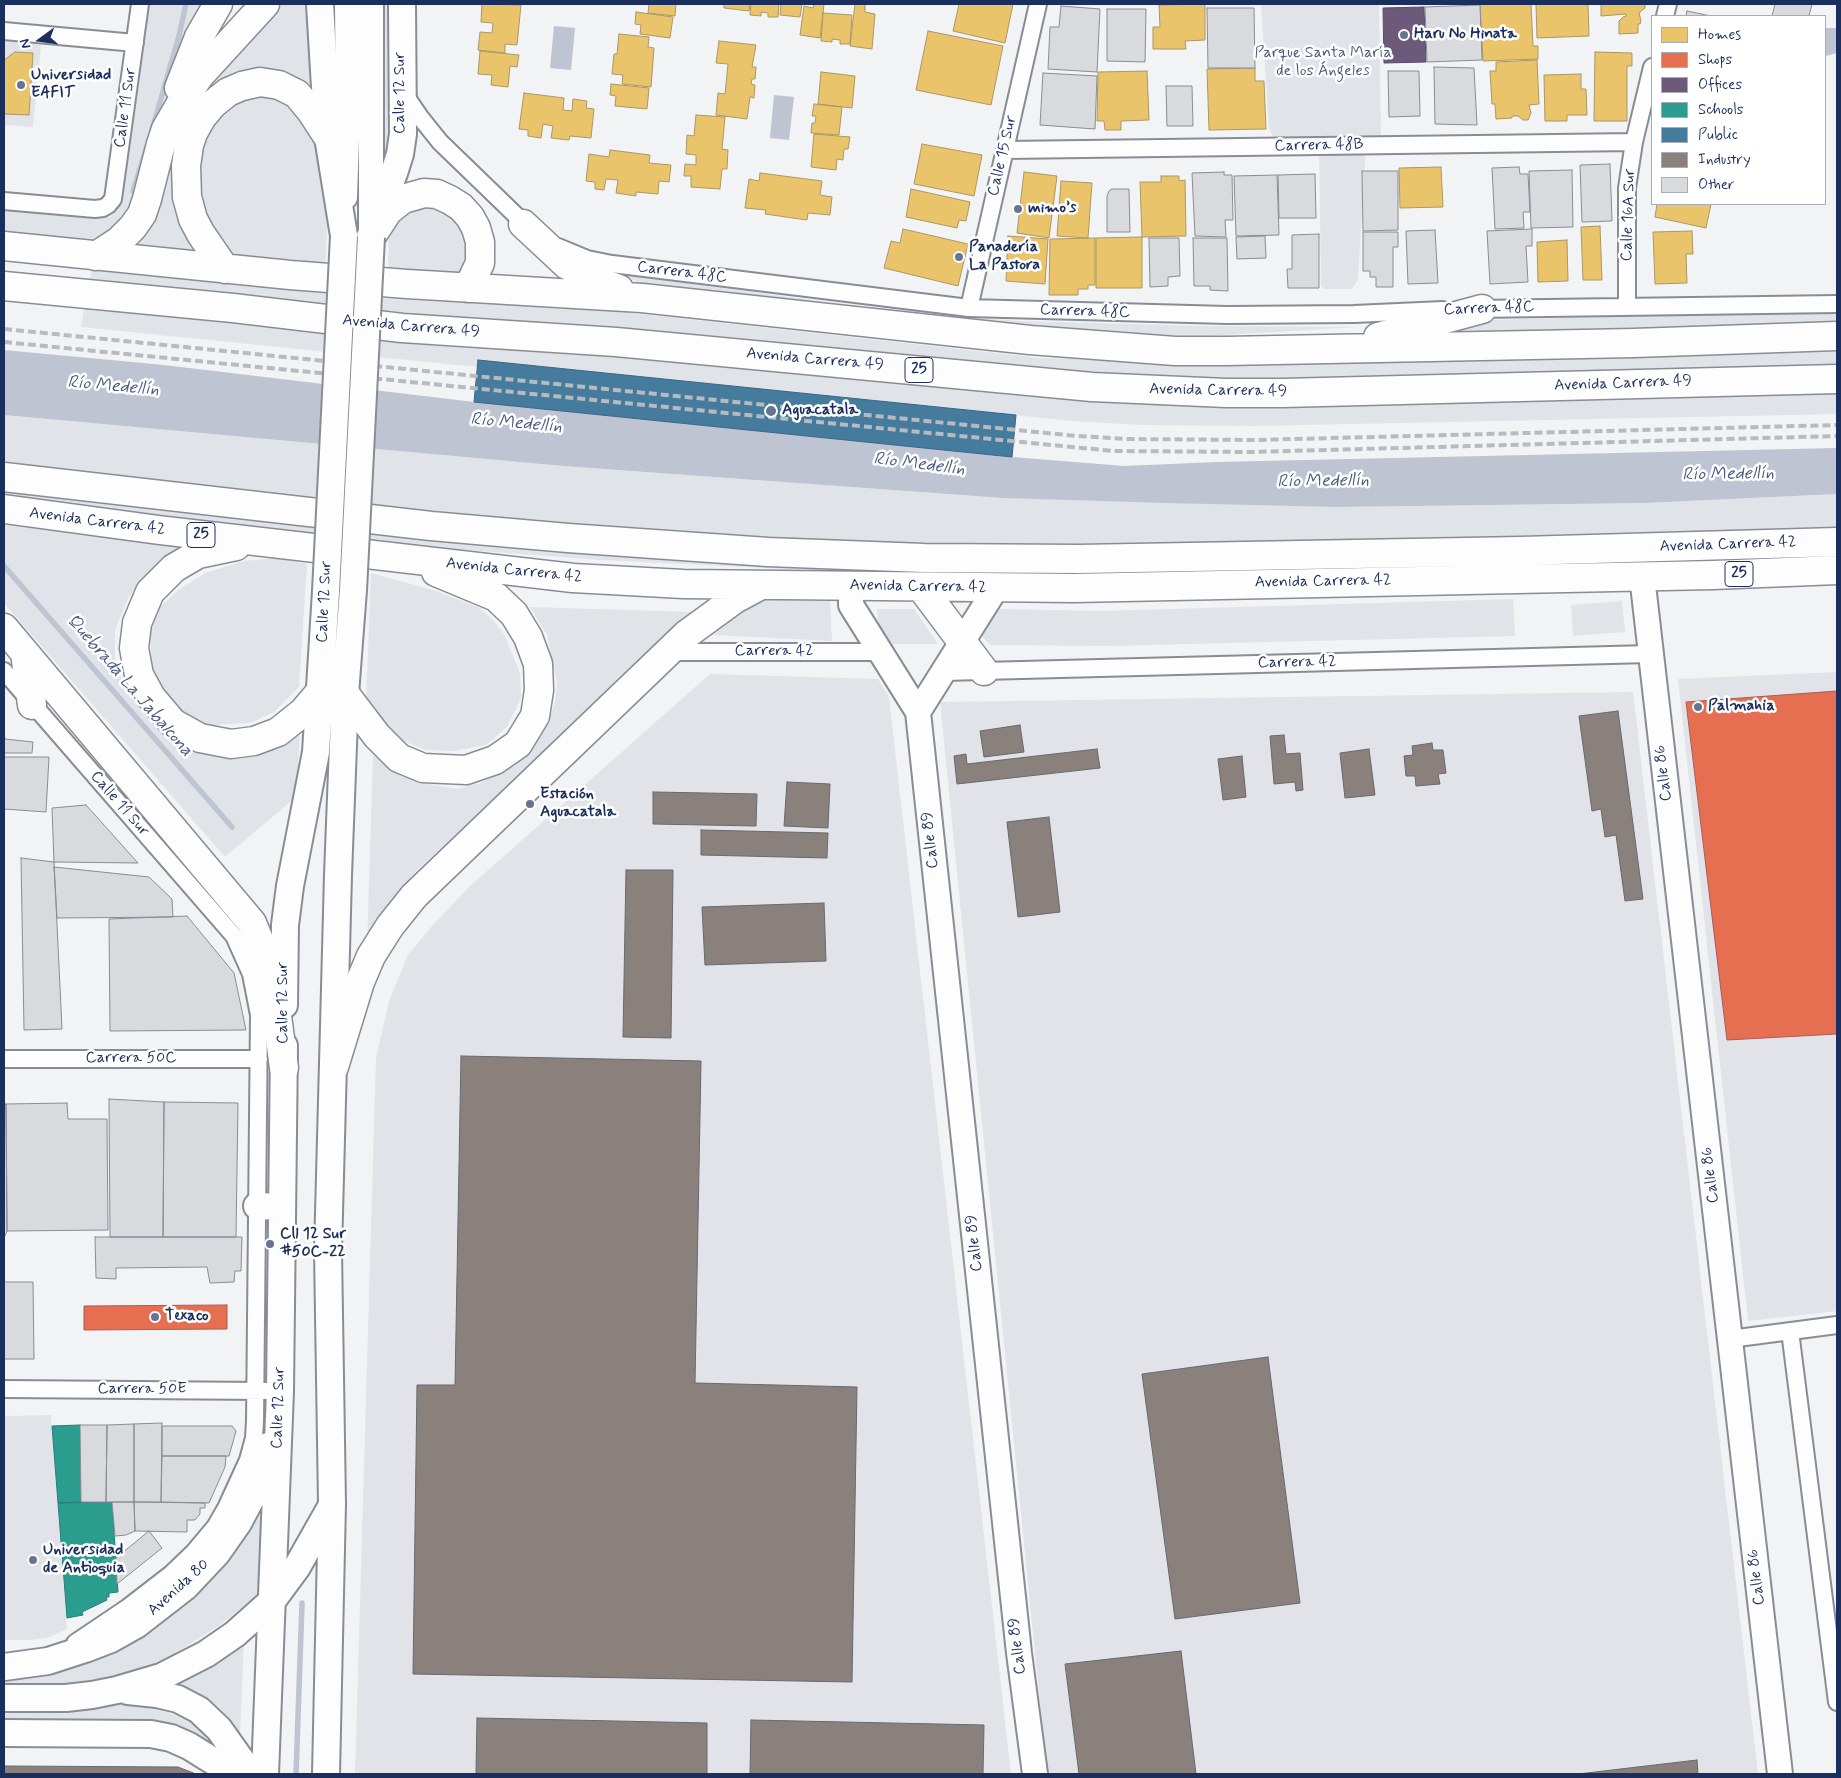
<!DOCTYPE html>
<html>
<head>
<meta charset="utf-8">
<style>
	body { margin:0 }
	#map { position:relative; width:1841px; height:1778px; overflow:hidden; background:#f2f3f4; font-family:Mynerve,sans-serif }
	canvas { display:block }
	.frame { position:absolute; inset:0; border:5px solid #1b2f5e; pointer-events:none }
	.legend { position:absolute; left:1651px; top:15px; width:175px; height:190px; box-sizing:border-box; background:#fff; border:1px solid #a4acbf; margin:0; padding:6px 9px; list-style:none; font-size:15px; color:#1b2f5e }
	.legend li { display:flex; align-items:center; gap:10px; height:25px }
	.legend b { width:25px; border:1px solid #a4acbf }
	.north { position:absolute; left:15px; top:15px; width:50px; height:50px; -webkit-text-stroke:4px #fff; paint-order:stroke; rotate:256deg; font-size:14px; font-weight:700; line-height:20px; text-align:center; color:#1b2f5e }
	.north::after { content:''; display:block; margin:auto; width:18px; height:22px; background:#1b2f5e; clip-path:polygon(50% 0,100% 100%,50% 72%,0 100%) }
</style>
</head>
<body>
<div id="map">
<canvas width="1841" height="1778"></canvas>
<div class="frame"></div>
<ul class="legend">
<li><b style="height:14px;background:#e9c46a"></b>Homes</li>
<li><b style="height:14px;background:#e76f51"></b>Shops</li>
<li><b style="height:14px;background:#6d597a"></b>Offices</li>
<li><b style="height:14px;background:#2a9d8f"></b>Schools</li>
<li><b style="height:14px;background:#457b9d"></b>Public</li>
<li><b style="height:14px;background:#8a817c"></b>Industry</li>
<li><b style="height:14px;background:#d8dadd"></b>Other</li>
</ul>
<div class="north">N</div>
</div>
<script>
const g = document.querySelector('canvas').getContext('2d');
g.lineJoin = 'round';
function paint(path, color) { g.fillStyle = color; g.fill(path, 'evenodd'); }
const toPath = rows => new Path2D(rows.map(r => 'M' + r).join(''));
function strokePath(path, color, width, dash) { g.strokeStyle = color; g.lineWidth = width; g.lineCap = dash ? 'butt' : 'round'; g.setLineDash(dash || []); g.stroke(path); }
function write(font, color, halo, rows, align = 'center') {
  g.font = font + ' Mynerve,sans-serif'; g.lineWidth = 5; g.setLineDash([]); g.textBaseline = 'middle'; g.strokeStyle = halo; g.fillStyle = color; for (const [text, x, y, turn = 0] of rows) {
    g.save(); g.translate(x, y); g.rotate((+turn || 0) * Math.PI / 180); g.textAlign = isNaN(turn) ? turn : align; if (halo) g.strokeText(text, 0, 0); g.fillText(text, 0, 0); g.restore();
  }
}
paint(toPath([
	[4,40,41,45,33,127,4,125],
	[1837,672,1837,1311,1748,1321,1678,679],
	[710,674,878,679,889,697,1011,1774,355,1774,376,1058,389,1001,408,955,432,926,469,887],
	[1633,692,1758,1774,1047,1774,940,702],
	[51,1415,67,1629,47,1638,29,1640,4,1640,4,1416]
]), '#e1e3e8');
paint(toPath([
	[149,4,208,4,175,71,131,216,95,244,4,232,4,209,96,217,110,217,115,212,120,204,126,165],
	[279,4,311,4,314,86,289,74,264,70,235,71,200,93,265,23],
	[381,4,392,4,391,145,382,177],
	[1261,4,1379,4,1381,139,1366,143,1358,280,1352,289,1324,289,1321,285,1319,142,1280,140,1273,136,1269,128],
	[237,95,267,96,295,108,319,133,328,215,325,266,231,255,198,206,199,136],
	[173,141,180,143,178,213,187,238,198,254,126,250],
	[423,208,441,210,456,221,466,240,467,277,388,273,389,231,400,216],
	[92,268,391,299,604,310,1041,358,1225,364,1837,349,1837,368,1272,385,1120,379,610,328,390,313,89,284],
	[626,275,900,312,1020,321,1205,326,1359,327,1190,337,1090,335,641,285],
	[84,308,388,338,653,358,1083,400,1141,404,1213,405,1443,402,1837,393,1837,414,1254,426,1142,425,1072,421,478,360,477,367,81,327],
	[1837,311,1837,323,1451,334,1489,320],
	[4,415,563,466,1003,498,1336,507,1645,503,1837,494,1837,532,1142,552,627,535,4,467],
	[4,485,634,554,1837,553,1837,562,1000,577,788,569,600,560,414,546,4,499],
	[4,525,193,546,153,570,129,596,115,630,115,660,126,692,159,731,185,748,222,756,257,754,300,732,296,797,225,857,4,603],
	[276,558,307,564,299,687,274,712,250,723,209,725,181,714,163,693,152,665,150,632,160,607,177,591,205,573,244,561],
	[371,573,433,590,480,608,494,621,505,636,520,673,521,698,507,727,486,745,453,751,426,750,406,742,386,729,366,704],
	[763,599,830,600,832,641,713,635,737,615],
	[1513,599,1515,636,1108,646,990,645,981,635,979,626,986,615,1000,609,1103,611],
	[1622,601,1625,632,1573,636,1571,605],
	[530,607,693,612,413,874,381,915,367,947,373,756,415,782,457,789,480,783,502,772,530,752,549,719,555,702,557,684,547,635],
	[877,609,914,609,938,644,892,644,878,625],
	[272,1474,265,1588,220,1625,170,1656,122,1679,83,1688,4,1690,4,1677,58,1668],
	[244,1641,240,1735,215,1706,195,1694,169,1688,200,1673],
	[133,1704,155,1708,177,1716,201,1729,211,1746,170,1726,142,1720,4,1721,4,1708]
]), '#e0e3e8');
paint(toPath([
	[554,26,575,28,571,70,550,68],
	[1825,28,1837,28,1837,53,1826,56],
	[774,95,794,97,789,140,770,138],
	[4,350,164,365,474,402,1012,457,1124,466,1217,462,1837,448,1837,494,1645,503,1336,507,1166,503,1003,498,563,466,4,415]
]), '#bec4d1');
const homes = toPath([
	[482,4,521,5,517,45,505,44,505,53,478,50,480,32,492,33,493,23,481,22,482,4],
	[649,4,676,4,675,16,648,13,649,4],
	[724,4,750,4,749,11,724,8,724,4],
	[751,4,779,4,778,17,768,17,768,13,761,12,761,16,750,15,751,4],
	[781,4,802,4,800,17,780,15,781,4],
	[814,4,824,4,820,38,800,35,804,6,813,8,814,4],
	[855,4,865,4,865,12,875,14,872,49,850,46,855,4],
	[959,4,1013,4,1005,43,953,31,959,4],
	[1205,4,1205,40,1185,41,1186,49,1153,49,1153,27,1160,27,1159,5,1205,4],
	[1480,4,1531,4,1533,46,1538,46,1538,59,1483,61,1480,4],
	[1536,4,1588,4,1589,36,1537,38,1536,4],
	[1601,4,1645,4,1645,8,1639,13,1641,21,1640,24,1638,24,1638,33,1619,34,1619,21,1623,17,1626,16,1626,14,1601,16,1601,4],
	[636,12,673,17,670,38,640,34,641,25,635,24,636,12],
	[823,13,852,15,850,44,840,44,840,40,832,39,832,42,821,41,823,13],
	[928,31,1003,46,991,105,916,90,928,31],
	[619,34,649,37,648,47,654,48,651,87,622,84,623,75,612,74,614,54,617,54,619,34],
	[719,41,756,45,752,67,756,67,755,79,752,79,751,84,755,85,754,98,750,97,747,119,716,115,718,93,725,94,728,64,716,63,719,41],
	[480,51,519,55,517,67,510,66,508,87,491,85,492,75,478,74,480,51],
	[15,52,33,53,29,115,4,114,4,60,15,52],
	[1595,52,1632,53,1632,66,1627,66,1627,121,1594,121,1595,52],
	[1537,60,1539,104,1529,105,1531,113,1528,120,1523,120,1518,116,1512,116,1512,118,1496,119,1495,104,1492,104,1490,71,1496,71,1496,62,1537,60],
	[1255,68,1255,81,1264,81,1266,129,1209,130,1207,69,1255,68],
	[1147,71,1149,120,1121,121,1121,130,1105,130,1104,121,1097,121,1098,72,1147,71],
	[821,72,855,76,852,108,818,104,821,72],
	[1581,74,1581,89,1586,89,1587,115,1567,115,1567,121,1545,121,1544,75,1581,74],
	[611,84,649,88,647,109,615,106,616,96,610,95,611,84],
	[524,93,564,98,563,110,572,111,573,99,587,101,586,108,594,109,591,138,570,136,569,140,551,138,553,126,543,124,541,138,528,136,528,130,519,129,524,93],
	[814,104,842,107,839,135,811,133,812,123,815,123,816,116,812,116,814,104],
	[696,115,725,117,722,149,728,150,727,169,722,169,720,189,691,187,691,176,684,176,685,164,696,165,696,155,686,154,687,135,694,136,696,115],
	[814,134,850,137,848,149,844,149,843,160,837,159,836,170,811,167,814,134],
	[922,144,982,155,974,196,914,184,922,144],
	[610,150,650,155,649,163,671,165,669,182,659,181,658,194,636,192,636,196,616,193,618,180,606,179,604,190,595,189,595,182,586,181,589,154,609,157,610,150],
	[1441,167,1443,207,1400,208,1399,168,1441,167],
	[1024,172,1057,176,1049,238,1017,233,1024,172],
	[760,173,822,181,820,195,832,197,830,215,808,213,807,220,765,214,766,210,745,208,749,179,759,181,760,173],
	[1161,176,1179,176,1179,181,1185,180,1186,236,1142,237,1140,182,1161,182,1161,176],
	[1061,181,1092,183,1088,238,1057,236,1061,181],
	[911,189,970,202,966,221,959,220,957,228,906,217,911,189],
	[1657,204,1711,204,1706,228,1655,217,1657,204],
	[1600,226,1602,280,1583,280,1581,227,1600,226],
	[903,229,968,244,958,286,884,268,891,241,900,243,903,229],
	[1692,231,1693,254,1686,254,1687,283,1655,284,1653,232,1692,231],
	[1008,236,1048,239,1045,284,1006,281,1008,236],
	[1142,237,1142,288,1096,288,1096,238,1142,237],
	[1095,238,1095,285,1088,285,1088,289,1078,289,1078,295,1049,295,1050,239,1095,238],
	[1567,240,1568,281,1538,282,1537,242,1567,240]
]);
paint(homes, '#e9c46a');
strokePath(homes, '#ab9766', 1);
const shops = toPath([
	[1837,691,1837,1034,1727,1040,1686,702,1837,691],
	[227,1305,227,1329,84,1330,84,1306,227,1305]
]);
paint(shops, '#e76f51');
strokePath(shops, '#aa5c55', 1);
const offices = toPath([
	[1424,7,1426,62,1384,63,1383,8,1424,7]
]);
paint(offices, '#6d597a');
strokePath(offices, '#544c72', 1);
const schools = toPath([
	[80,1425,81,1502,58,1503,52,1426,80,1425],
	[112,1502,118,1592,109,1593,109,1597,106,1597,107,1600,82,1612,83,1615,67,1618,58,1503,112,1502]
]);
paint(schools, '#2a9d8f');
strokePath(schools, '#267c80', 1);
const public = toPath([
	[478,360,1016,415,1012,457,474,402,478,360]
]);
paint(public, '#457b9d');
strokePath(public, '#38648a', 1);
const industry = toPath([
	[1618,711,1643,899,1625,901,1616,835,1605,837,1601,809,1592,811,1579,716,1618,711],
	[1020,725,1024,752,984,757,980,731,1020,725],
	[1284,735,1286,754,1300,753,1303,790,1296,791,1295,782,1274,784,1270,736,1284,735],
	[1432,743,1433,750,1443,750,1446,773,1438,774,1440,784,1416,786,1415,776,1406,776,1404,756,1413,755,1412,746,1432,743],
	[1097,749,1100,768,957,784,954,756,966,754,967,764,1097,749],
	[1369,749,1375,795,1345,798,1340,753,1369,749],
	[1242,756,1246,797,1223,800,1218,759,1242,756],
	[787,782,830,784,828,828,784,826,787,782],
	[653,792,757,794,756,826,653,824,653,792],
	[1049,817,1060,912,1018,917,1007,822,1049,817],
	[701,830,828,833,827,858,701,855,701,830],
	[626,870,673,870,671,1038,623,1037,626,870],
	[824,903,826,961,705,965,702,907,824,903],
	[461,1056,701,1061,695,1383,857,1387,852,1682,413,1674,417,1385,455,1385,461,1056],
	[1268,1357,1300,1603,1175,1619,1142,1374,1268,1357],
	[1181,1651,1196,1774,1079,1774,1065,1664,1181,1651],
	[477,1718,707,1723,707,1774,476,1774,477,1718],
	[751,1720,984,1725,983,1774,750,1774,751,1720],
	[1697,1760,1698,1774,1578,1774,1697,1760],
	[4,1766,178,1767,196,1774,4,1774,4,1766]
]);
paint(industry, '#8a817c');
strokePath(industry, '#696873', 1);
strokePath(toPath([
	[152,130,179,36,186,4],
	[133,191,147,146],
	[4,566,232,827],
	[296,1774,302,1603]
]), '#bec4d1', 5.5);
const building = toPath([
	[1775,4,1812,4,1809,16,1772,16,1775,4],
	[1480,5,1482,60,1427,62,1425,7,1480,5],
	[1061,6,1100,9,1097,72,1048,69,1050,27,1059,27,1061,6],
	[1207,8,1254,8,1255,68,1208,68,1207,8],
	[1107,9,1146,9,1145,62,1107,61,1107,9],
	[1687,11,1711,16,1686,16,1687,11],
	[1434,67,1474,68,1477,125,1435,124,1434,67],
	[1388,71,1419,71,1420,116,1389,117,1388,71],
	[1043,73,1097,76,1095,129,1040,125,1043,73],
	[1166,86,1192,86,1193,126,1167,126,1166,86],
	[1610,164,1612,221,1582,222,1580,165,1610,164],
	[1519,167,1520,174,1528,174,1530,212,1523,212,1524,228,1495,229,1492,168,1519,167],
	[1572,170,1573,227,1531,228,1529,171,1572,170],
	[1362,171,1398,171,1398,230,1363,231,1362,171],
	[1224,172,1224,175,1232,175,1233,220,1225,220,1226,237,1195,236,1192,173,1224,172],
	[1315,174,1316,218,1279,218,1278,175,1315,174],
	[1277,175,1279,235,1236,236,1234,176,1277,175],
	[1112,189,1129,189,1130,232,1107,232,1107,196,1109,191,1112,189],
	[1532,229,1532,246,1526,246,1528,282,1490,284,1487,231,1532,229],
	[1435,230,1438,283,1408,284,1406,231,1435,230],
	[1363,232,1398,232,1398,247,1393,247,1393,287,1376,287,1376,277,1370,277,1370,271,1363,271,1363,232],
	[1319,234,1319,288,1288,288,1287,269,1292,269,1292,235,1319,234],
	[1265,236,1266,258,1237,259,1236,237,1265,236],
	[1149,238,1179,238,1180,276,1168,277,1168,286,1150,287,1149,238],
	[1193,238,1227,238,1228,291,1210,290,1210,286,1194,286,1193,238],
	[4,733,5,739,33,742,32,753,4,753,4,733],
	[4,757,49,757,46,812,4,809,4,757],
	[86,805,138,863,54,862,52,808,86,805],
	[21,858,54,862,62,1029,24,1030,21,858],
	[54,867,149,877,172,899,173,917,57,918,54,867],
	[187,916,234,973,246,1030,110,1031,109,919,187,916],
	[109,1099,164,1102,163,1237,110,1237,109,1099],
	[164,1102,238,1103,236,1237,163,1237,164,1102],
	[4,1103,6,1104,7,1231,4,1238,4,1103],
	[67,1103,68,1119,107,1119,108,1230,7,1231,6,1104,67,1103],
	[95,1237,242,1237,241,1271,235,1271,234,1282,210,1283,207,1267,116,1268,116,1279,96,1278,95,1237],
	[4,1282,33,1282,34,1359,4,1359,4,1282],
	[162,1423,161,1502,134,1502,134,1424,162,1423],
	[134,1424,134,1502,106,1502,107,1425,134,1424],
	[80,1425,107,1425,106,1502,81,1502,80,1425],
	[162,1426,232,1426,236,1431,229,1456,162,1456,162,1426],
	[162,1456,226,1456,225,1467,209,1503,161,1502,162,1456],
	[112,1502,134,1502,135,1531,126,1535,115,1536,112,1502],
	[134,1502,205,1503,205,1508,200,1508,200,1514,195,1520,187,1520,187,1532,135,1531,134,1502],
	[149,1531,162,1548,117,1584,116,1558,149,1531]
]);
paint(building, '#d8dadd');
strokePath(building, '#888c95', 1);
const street = toPath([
	[1665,16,1668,4],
	[4,31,135,43],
	[405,95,420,117,440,142,529,228],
	[1005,150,1634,142],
	[4,201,95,209,103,208,108,205,113,199,140,4],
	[558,247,587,259,612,264,969,308,1227,315,1354,314,1443,310],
	[1627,306,1627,188,1634,142,1652,67],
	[969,308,1038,4],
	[1475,309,1837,304],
	[667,652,880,652],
	[4,671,234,936,251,974,259,1015,255,1421,254,1438,248,1460,226,1508,215,1527,194,1552,171,1574,127,1608,75,1643],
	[943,672,1650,654],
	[4,1059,259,1059],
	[1790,1331,1837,1702],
	[1730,1339,1837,1325],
	[4,1389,266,1391]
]);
const secondary = toPath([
	[345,197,348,109,347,4],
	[371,230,371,4],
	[1642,576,1780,1774],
	[851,586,851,605,918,712,1019,1653,1035,1774],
	[918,712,996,588]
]);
const primary = toPath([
	[320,4,328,137,344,236],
	[373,229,394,173,400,154,403,134,402,4],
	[284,1005,285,925,290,886,316,752,326,591],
	[257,1206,282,1207],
	[4,1667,48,1661,85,1649,111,1639,136,1625,185,1587,217,1553,238,1523,253,1495,268,1446],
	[128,1691,157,1694,178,1699,199,1710,219,1729,251,1774],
	[4,1698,66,1698,92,1695,117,1690,161,1677,206,1654,235,1634,272,1601,297,1567,331,1507],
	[4,1733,151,1734,171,1738,189,1746,234,1774],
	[265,1774,280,1391,284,1046],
	[326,1774,332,1504,328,1251,338,875,345,694,353,590]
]);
const highway = toPath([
	[179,88,199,37,218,4],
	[523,224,567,265,595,280,619,289],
	[371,237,388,211,403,199,424,193,437,194,450,200,461,207,470,217,476,228,480,242,480,263,468,288],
	[4,246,290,275,407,284,642,298,1030,340,1175,351,1226,351,1634,343,1837,336],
	[96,256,119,241,133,227,142,214,147,199,161,144,166,129,184,98,200,75,265,4],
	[225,269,201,234,193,219,187,197,186,166,189,145,193,133,202,117,213,104,228,92,242,86,260,82,279,85,297,94,311,111,328,137],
	[4,286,233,308,402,328,616,342,1092,387,1226,393,1283,393,1837,379],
	[1378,337,1482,309],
	[4,477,431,526,568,538,768,552,924,558,1079,559,1521,551,1837,542],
	[4,509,159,530,573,578,683,584,1074,588,1713,575,1837,570],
	[236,546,198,554,174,568,150,592,137,623,134,648,139,675,151,697,173,723,200,738,231,744,254,741,278,732,303,712,320,692],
	[921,587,984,671],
	[4,628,252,923,268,962,273,986,284,1068],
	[25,653,32,705],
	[345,694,377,736,399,758,423,768,466,770,495,760,518,744,535,716,539,690,538,664,528,637,514,614,496,597,436,572],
	[334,1067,360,982,371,956,390,926,414,896,687,634,735,599,761,585]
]);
strokePath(street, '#888c95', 20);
strokePath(secondary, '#888c95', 28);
strokePath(primary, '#888c95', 30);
strokePath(highway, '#888c95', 31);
strokePath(street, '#fdfdfd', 16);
strokePath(secondary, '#fdfdfd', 24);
strokePath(primary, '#fdfdfd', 26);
strokePath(highway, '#fdfdfd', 28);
strokePath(toPath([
	[4,329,1077,436,1127,439,1256,440,1837,425],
	[4,342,1113,451,1252,452,1837,436]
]), '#b7babf', 4, [8, 4]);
const primaryBridge = toPath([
	[353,590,371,237],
	[326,591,344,236]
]);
strokePath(primaryBridge, '#888c95', 30, []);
strokePath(primaryBridge, '#fdfdfd', 26);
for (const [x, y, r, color] of [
	[1404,35,5,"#667492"],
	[21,85,5,"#667492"],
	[1018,209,5,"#667492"],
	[959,257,5,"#667492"],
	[771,411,6,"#667492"],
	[1698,707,5,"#667492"],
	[530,804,5,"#667492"],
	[270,1244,5,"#667492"],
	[155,1317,5,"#667492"],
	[33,1560,5,"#667492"]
]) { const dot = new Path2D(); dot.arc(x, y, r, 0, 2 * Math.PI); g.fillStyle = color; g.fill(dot); strokePath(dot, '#fff', 2); }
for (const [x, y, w] of [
	[919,370,28],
	[201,535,28],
	[1739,574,28]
]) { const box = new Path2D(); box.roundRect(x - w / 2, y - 12.5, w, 25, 4); g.fillStyle = '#fff'; g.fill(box); strokePath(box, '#1b2f5e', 1); }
write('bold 15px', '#1b2f5e', null, [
	["25",919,370],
	["25",201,535],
	["25",1739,574]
]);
write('bold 16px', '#1b2f5e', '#fff', [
	["Haru No Hinata",1414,35],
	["Universidad",31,76],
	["EAFIT",31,94],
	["mimo’s",1028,209],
	["Panadería",969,248],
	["La Pastora",969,266],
	["Aguacatala",782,411],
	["Palmahia",1708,707],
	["Estación",540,795],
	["Aguacatala",540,813],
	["Cll 12 Sur",280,1235],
	["#50C-22",280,1253],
	["Texaco",165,1317],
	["Universidad",43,1551],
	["de Antioquia",43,1569]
], 'left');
write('16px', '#49597e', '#fff', [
	["Parque Santa María",1323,54],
	["de los Ángeles",1323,72]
]);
write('16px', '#1b2f5e', '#fff', [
	["Calle 12 Sur",401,93,-90],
	["Calle 11 Sur",126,108,-82],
	["Carrera 48B",1319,146,-1],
	["Calle 15 Sur",1003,156,-77],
	["Calle 16A Sur",1629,215,-88],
	["Carrera 48C",682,273,7],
	["Carrera 48C",1489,309,-2],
	["Carrera 48C",1085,312,2],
	["Avenida Carrera 49",411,327,5],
	["Avenida Carrera 49",815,360,5],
	["Avenida Carrera 49",1623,384,-2],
	["Avenida Carrera 49",1218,391,1],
	["Avenida Carrera 42",97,522,7],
	["Avenida Carrera 42",1728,545,-2],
	["Avenida Carrera 42",514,571,6],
	["Avenida Carrera 42",1323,582,-1],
	["Avenida Carrera 42",918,587,1],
	["Calle 12 Sur",325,602,-87],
	["Carrera 42",774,652],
	["Carrera 42",1297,663,-1],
	["Calle 86",1664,773,-97],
	["Calle 11 Sur",119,804,49],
	["Calle 89",931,840,-96],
	["Calle 12 Sur",284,1003,-90],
	["Carrera 50C",131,1059],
	["Calle 86",1711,1175,-97],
	["Calle 89",975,1243,-96],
	["Carrera 50E",142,1390],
	["Calle 12 Sur",279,1408,-88],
	["Calle 86",1757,1577,-97],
	["Avenida 80",179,1588,-42],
	["Calle 89",1018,1646,-97]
]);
write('italic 18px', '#4c5c81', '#fff', [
	["Río Medellín",113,387,5],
	["Río Medellín",516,424,5],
	["Río Medellín",919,465,7],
	["Río Medellín",1728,475,-1],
	["Río Medellín",1323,482,-1],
	["Quebrada La Jabalcona",129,686,49]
]);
</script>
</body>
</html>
